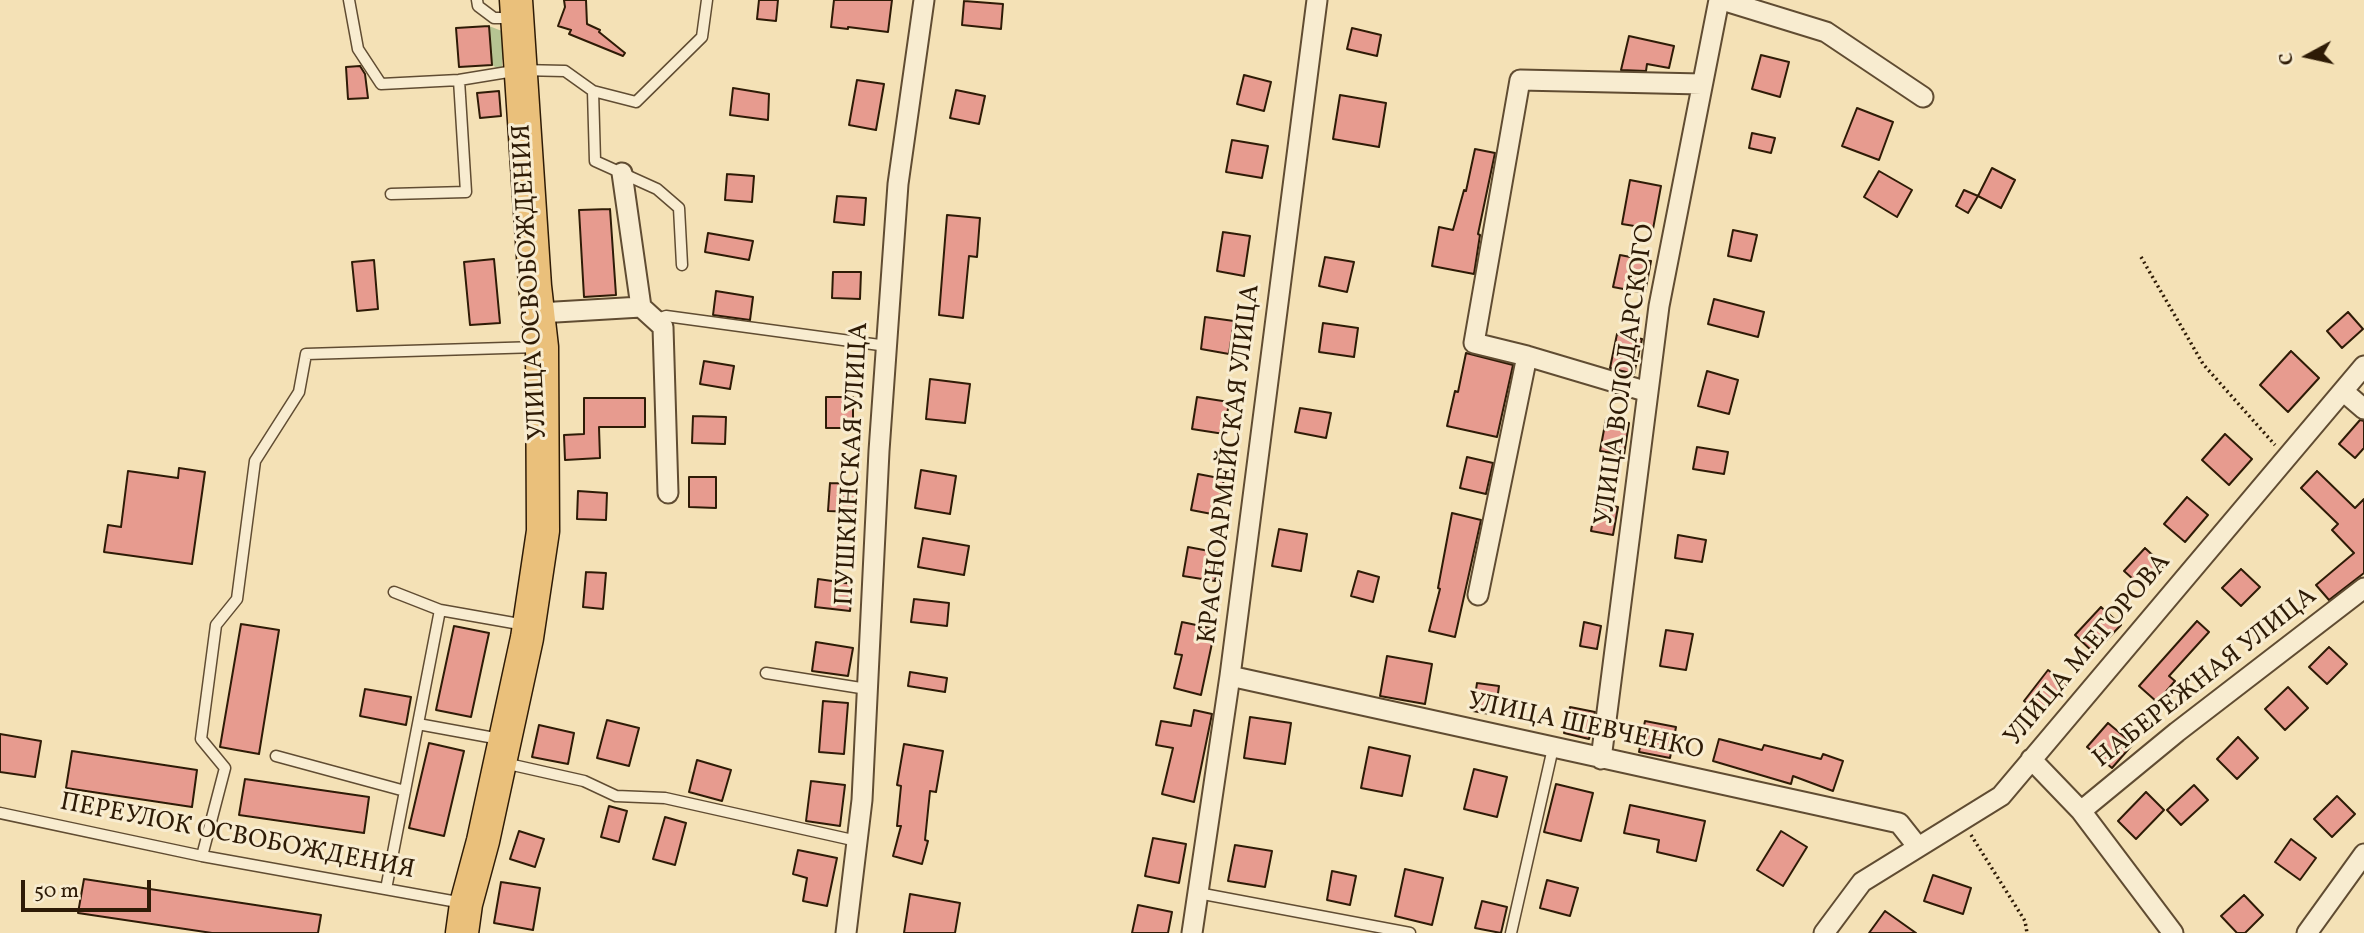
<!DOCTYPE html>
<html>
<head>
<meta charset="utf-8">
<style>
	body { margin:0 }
	#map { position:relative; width:2364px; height:933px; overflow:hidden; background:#f4e1b6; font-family:Vollkorn,serif }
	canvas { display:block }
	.north { position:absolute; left:2273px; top:21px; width:70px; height:70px; -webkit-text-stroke:5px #f8ecd0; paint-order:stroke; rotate:262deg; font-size:19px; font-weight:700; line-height:28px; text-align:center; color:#2e1b06 }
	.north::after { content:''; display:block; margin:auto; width:24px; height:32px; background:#2e1b06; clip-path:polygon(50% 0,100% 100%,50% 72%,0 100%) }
	.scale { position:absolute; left:21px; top:880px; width:130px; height:32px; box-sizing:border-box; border:4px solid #2e1b06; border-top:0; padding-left:9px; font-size:21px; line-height:24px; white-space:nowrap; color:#2e1b06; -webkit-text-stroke:5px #f8ecd0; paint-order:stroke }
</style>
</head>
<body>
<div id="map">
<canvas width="2364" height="933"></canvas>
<div class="north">С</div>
<div class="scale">50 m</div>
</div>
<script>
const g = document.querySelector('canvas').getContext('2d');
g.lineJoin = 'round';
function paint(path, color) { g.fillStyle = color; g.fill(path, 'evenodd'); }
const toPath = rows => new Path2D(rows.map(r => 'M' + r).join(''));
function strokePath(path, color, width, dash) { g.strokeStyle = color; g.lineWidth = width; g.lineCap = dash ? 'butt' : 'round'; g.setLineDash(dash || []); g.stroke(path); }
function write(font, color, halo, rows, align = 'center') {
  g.font = font + ' Vollkorn,serif'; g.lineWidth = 6; g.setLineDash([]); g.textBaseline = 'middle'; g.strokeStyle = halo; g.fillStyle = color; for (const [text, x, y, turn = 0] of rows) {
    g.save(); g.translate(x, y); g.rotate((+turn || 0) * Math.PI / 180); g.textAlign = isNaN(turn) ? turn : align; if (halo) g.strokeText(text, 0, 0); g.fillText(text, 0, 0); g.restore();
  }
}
paint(toPath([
	[489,26,507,33,506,57,502,60,502,67,497,68,492,65]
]), '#b6c492');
const building = toPath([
	[564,0,586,0,587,24,600,30,599,32,625,53,623,56,569,34,571,30,558,26,565,7,564,0],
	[759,0,778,0,776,21,757,19,759,0],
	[834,0,892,0,888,32,848,27,848,29,831,27,834,0],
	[964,1,1003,4,1001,29,962,25,964,1],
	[489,26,492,65,459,67,456,28,489,26],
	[1352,28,1381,35,1377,56,1347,49,1352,28],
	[1629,36,1674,46,1669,68,1647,64,1646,71,1621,70,1629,36],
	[1761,55,1789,62,1780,97,1752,89,1761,55],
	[360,66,365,74,368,98,348,99,346,67,360,66],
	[1244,75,1271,82,1264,111,1237,104,1244,75],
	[857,80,884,84,876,130,849,125,857,80],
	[733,88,769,94,768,120,730,115,733,88],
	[956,90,985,96,979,124,950,118,956,90],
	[499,91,501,116,480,118,477,93,499,91],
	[1340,95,1386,103,1379,147,1333,139,1340,95],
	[1857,108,1893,122,1879,160,1842,146,1857,108],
	[1752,133,1775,138,1771,153,1749,148,1752,133],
	[1232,140,1268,146,1262,178,1226,172,1232,140],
	[1475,149,1495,153,1478,234,1480,235,1474,274,1432,266,1439,227,1453,230,1464,190,1466,191,1475,149],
	[1992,168,2015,180,2001,208,1978,196,1992,168],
	[1879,171,1912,190,1897,217,1864,197,1879,171],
	[727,174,754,176,752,202,725,200,727,174],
	[1630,180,1661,186,1653,229,1622,224,1630,180],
	[1964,190,1978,196,1968,213,1956,206,1964,190],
	[837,196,866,198,864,225,834,222,837,196],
	[610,209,616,295,584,297,579,210,610,209],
	[947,215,980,218,977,257,969,256,963,318,939,315,947,215],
	[1733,230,1757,235,1751,261,1728,256,1733,230],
	[1223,232,1250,236,1244,276,1217,271,1223,232],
	[708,233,753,241,749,260,705,252,708,233],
	[1620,255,1651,261,1645,293,1613,287,1620,255],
	[1325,257,1354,262,1347,292,1319,286,1325,257],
	[494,259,500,323,470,325,464,262,494,259],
	[374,260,378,309,357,311,352,262,374,260],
	[833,272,861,272,860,299,832,298,833,272],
	[716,291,753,297,750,320,713,315,716,291],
	[1714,299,1764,312,1758,337,1708,324,1714,299],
	[2348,312,2363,329,2342,348,2327,331,2348,312],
	[1205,317,1234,321,1229,354,1201,349,1205,317],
	[1323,323,1358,328,1354,357,1319,352,1323,323],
	[1617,334,1642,339,1634,374,1610,368,1617,334],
	[2291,351,2319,378,2288,412,2260,385,2291,351],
	[1466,353,1513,365,1497,437,1447,426,1455,391,1458,392,1466,353],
	[704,361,734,366,730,389,700,384,704,361],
	[1707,371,1738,380,1729,414,1698,406,1707,371],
	[930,379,970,384,965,423,926,419,930,379],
	[826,397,853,397,853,428,826,428,826,397],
	[1197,397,1229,402,1224,434,1192,429,1197,397],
	[584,398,645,398,645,427,599,427,600,458,565,460,564,435,584,434,584,398],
	[1300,408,1331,413,1326,438,1295,432,1300,408],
	[693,416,726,417,725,444,692,443,693,416],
	[1606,419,1629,423,1624,455,1600,451,1606,419],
	[2360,420,2364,421,2364,448,2355,458,2339,444,2360,420],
	[2225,434,2252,459,2229,485,2202,460,2225,434],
	[1697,447,1728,452,1724,474,1693,469,1697,447],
	[1467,457,1493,463,1486,494,1460,488,1467,457],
	[179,468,205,472,192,564,104,552,108,525,121,527,128,471,178,478,179,468],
	[921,470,956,476,950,514,915,508,921,470],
	[2317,471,2355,508,2364,499,2364,573,2329,600,2316,585,2354,553,2332,530,2338,524,2301,488,2317,471],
	[1198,474,1224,479,1217,515,1191,510,1198,474],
	[689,477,716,477,716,508,689,507,689,477],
	[830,483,857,484,855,512,828,511,830,483],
	[578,491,607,493,606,520,577,519,578,491],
	[2187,497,2208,515,2185,542,2164,524,2187,497],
	[1596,503,1618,507,1613,535,1591,531,1596,503],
	[1452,513,1481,520,1455,637,1429,631,1440,589,1438,588,1452,513],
	[1279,529,1307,534,1301,571,1272,566,1279,529],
	[1678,535,1706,540,1702,562,1675,558,1678,535],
	[923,538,969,546,964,575,918,567,923,538],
	[1188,547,1220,553,1215,581,1183,576,1188,547],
	[2145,548,2164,566,2143,588,2124,571,2145,548],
	[2241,569,2260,587,2241,606,2222,588,2241,569],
	[1358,571,1379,577,1373,602,1351,596,1358,571],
	[586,572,606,573,603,609,583,607,586,572],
	[818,579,853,584,850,611,815,607,818,579],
	[914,599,949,603,947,626,911,622,914,599],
	[2101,607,2121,625,2094,653,2075,635,2101,607],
	[2197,621,2209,632,2169,676,2175,681,2157,702,2139,686,2197,621],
	[1182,622,1215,629,1201,695,1174,688,1182,655,1175,654,1182,622],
	[1584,622,1601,626,1597,649,1580,646,1584,622],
	[241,624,279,630,259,754,220,747,241,624],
	[454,626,489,633,471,717,436,710,454,626],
	[1666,630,1693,634,1686,670,1660,666,1666,630],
	[816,642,853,648,848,676,812,671,816,642],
	[2329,647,2347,664,2327,684,2309,667,2329,647],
	[1387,656,1432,664,1425,704,1380,696,1387,656],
	[2048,670,2067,684,2042,715,2024,701,2048,670],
	[910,672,947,678,945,692,908,686,910,672],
	[1477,683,1499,686,1495,715,1473,711,1477,683],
	[2288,687,2308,708,2285,730,2265,709,2288,687],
	[365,689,411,697,406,725,360,716,365,689],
	[823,701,848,703,844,754,819,752,823,701],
	[1570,707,1595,712,1589,739,1564,733,1570,707],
	[1194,710,1212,714,1194,802,1162,794,1173,748,1156,745,1161,721,1191,726,1194,710],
	[1250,717,1291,723,1285,764,1244,758,1250,717],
	[607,720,639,728,629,766,597,758,607,720],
	[1645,721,1676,727,1670,758,1639,752,1645,721],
	[2108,723,2133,744,2112,768,2087,747,2108,723],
	[539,725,574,733,568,764,532,757,539,725],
	[0,734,41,741,35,777,0,772,0,734],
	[2238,737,2258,758,2237,779,2217,759,2238,737],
	[1719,739,1762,750,1764,745,1821,759,1823,754,1843,761,1833,791,1793,776,1791,784,1713,761,1719,739],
	[429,743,464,751,444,836,409,828,429,743],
	[904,744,943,751,936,792,930,791,925,840,928,841,922,864,893,856,901,826,897,826,901,786,897,785,904,744],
	[1369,747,1410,756,1402,796,1361,788,1369,747],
	[72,751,197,770,192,807,66,788,72,751],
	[697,760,731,770,722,801,689,792,697,760],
	[1474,769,1507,777,1497,817,1464,809,1474,769],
	[245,779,369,797,364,833,239,815,245,779],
	[811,781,845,785,840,826,806,821,811,781],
	[1556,784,1593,793,1581,841,1544,832,1556,784],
	[2194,785,2208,800,2181,825,2167,810,2194,785],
	[2146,792,2164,810,2136,839,2118,821,2146,792],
	[2337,796,2355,814,2332,837,2314,819,2337,796],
	[1630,805,1705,821,1696,861,1657,852,1659,840,1624,833,1630,805],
	[609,806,627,811,619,842,601,837,609,806],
	[665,817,686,823,675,865,653,859,665,817],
	[519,831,544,839,535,867,510,859,519,831],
	[1781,831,1807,847,1783,886,1757,870,1781,831],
	[1153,838,1186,844,1179,883,1145,876,1153,838],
	[2291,839,2316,858,2300,880,2275,862,2291,839],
	[1235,845,1272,851,1265,887,1228,881,1235,845],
	[798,850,837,858,827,906,803,901,807,878,793,874,798,850],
	[1405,869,1443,878,1432,925,1395,916,1405,869],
	[1332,871,1356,876,1350,905,1327,900,1332,871],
	[1933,875,1971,888,1963,914,1924,901,1933,875],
	[84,879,321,915,318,933,212,933,78,913,84,879],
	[1547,880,1578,888,1570,916,1540,908,1547,880],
	[501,882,540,888,533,930,494,923,501,882],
	[910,894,960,903,955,933,904,933,910,894],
	[2244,895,2263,915,2245,933,2237,933,2221,916,2244,895],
	[1482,901,1507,907,1501,933,1475,928,1482,901],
	[1138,905,1172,912,1168,933,1132,933,1138,905],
	[1885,911,1916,933,1869,933,1885,911]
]);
paint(building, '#e79b8f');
strokePath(building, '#2e1b06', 2);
const lane = toPath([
	[349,0,358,49,381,84,459,80,520,70,565,71,593,91,595,161,657,189,679,208,682,265],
	[477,0,478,6,494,18,513,18],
	[593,91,636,102,702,37,707,0],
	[391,194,466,192,459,80],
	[655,320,666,316,887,346],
	[394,592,440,610,525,625],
	[766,673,867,689],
	[418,724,500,739],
	[276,756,405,791],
	[504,763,584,781,616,796,665,798,857,841],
	[0,813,202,856,463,903],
	[202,856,225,768,201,739,216,625,237,599,255,461,299,392,306,354,538,347],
	[386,889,440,610],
	[1198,893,1410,933],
	[1511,933,1553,748]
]);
const street = toPath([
	[1722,0,1826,32,1923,97],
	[622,173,641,307],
	[539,313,641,307,663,327,668,493],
	[1527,356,1648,392],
	[2343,391,2364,409],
	[1478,595,1527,356,1474,343,1520,80,1702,84],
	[1230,676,1899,823,1918,847],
	[1601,759,1659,306,1719,0],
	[2031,759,2081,811,2173,933],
	[2081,811,2177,732,2364,588],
	[846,933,862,800,879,451,898,184,924,0],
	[1192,933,1230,676,1317,0],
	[1824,933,1862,882,2001,796,2364,366],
	[2307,933,2364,854]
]);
const primary = toPath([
	[462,933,466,904,483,841,527,638,543,531,542,347,535,286,516,0]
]);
strokePath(lane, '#604c32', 13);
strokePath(street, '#604c32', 23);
strokePath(primary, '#2e1b06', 35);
strokePath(toPath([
	[2141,257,2203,364,2275,445],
	[1971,835,2025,921,2027,933]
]), '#2e1b06', 3.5, [2, 3.5]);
strokePath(lane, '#f8ecd0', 10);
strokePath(street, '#f8ecd0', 19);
strokePath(primary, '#eac07b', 32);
write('26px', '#2e1b06', '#f8ecd0', [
	["УЛИЦА ОСВОБОЖДЕНИЯ",532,282,-93],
	["УЛИЦА ВОЛОДАРСКОГО",1627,375,-82],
	["ПУШКИНСКАЯ УЛИЦА",854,464,-87],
	["КРАСНОАРМЕЙСКАЯ УЛИЦА",1231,464,-83],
	["УЛИЦА М.ЕГОРОВА",2089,651,-50],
	["НАБЕРЕЖНАЯ УЛИЦА",2206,679,-38],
	["УЛИЦА ШЕВЧЕНКО",1585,728,12],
	["ПЕРЕУЛОК ОСВОБОЖДЕНИЯ",237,838,11]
]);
</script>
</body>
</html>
